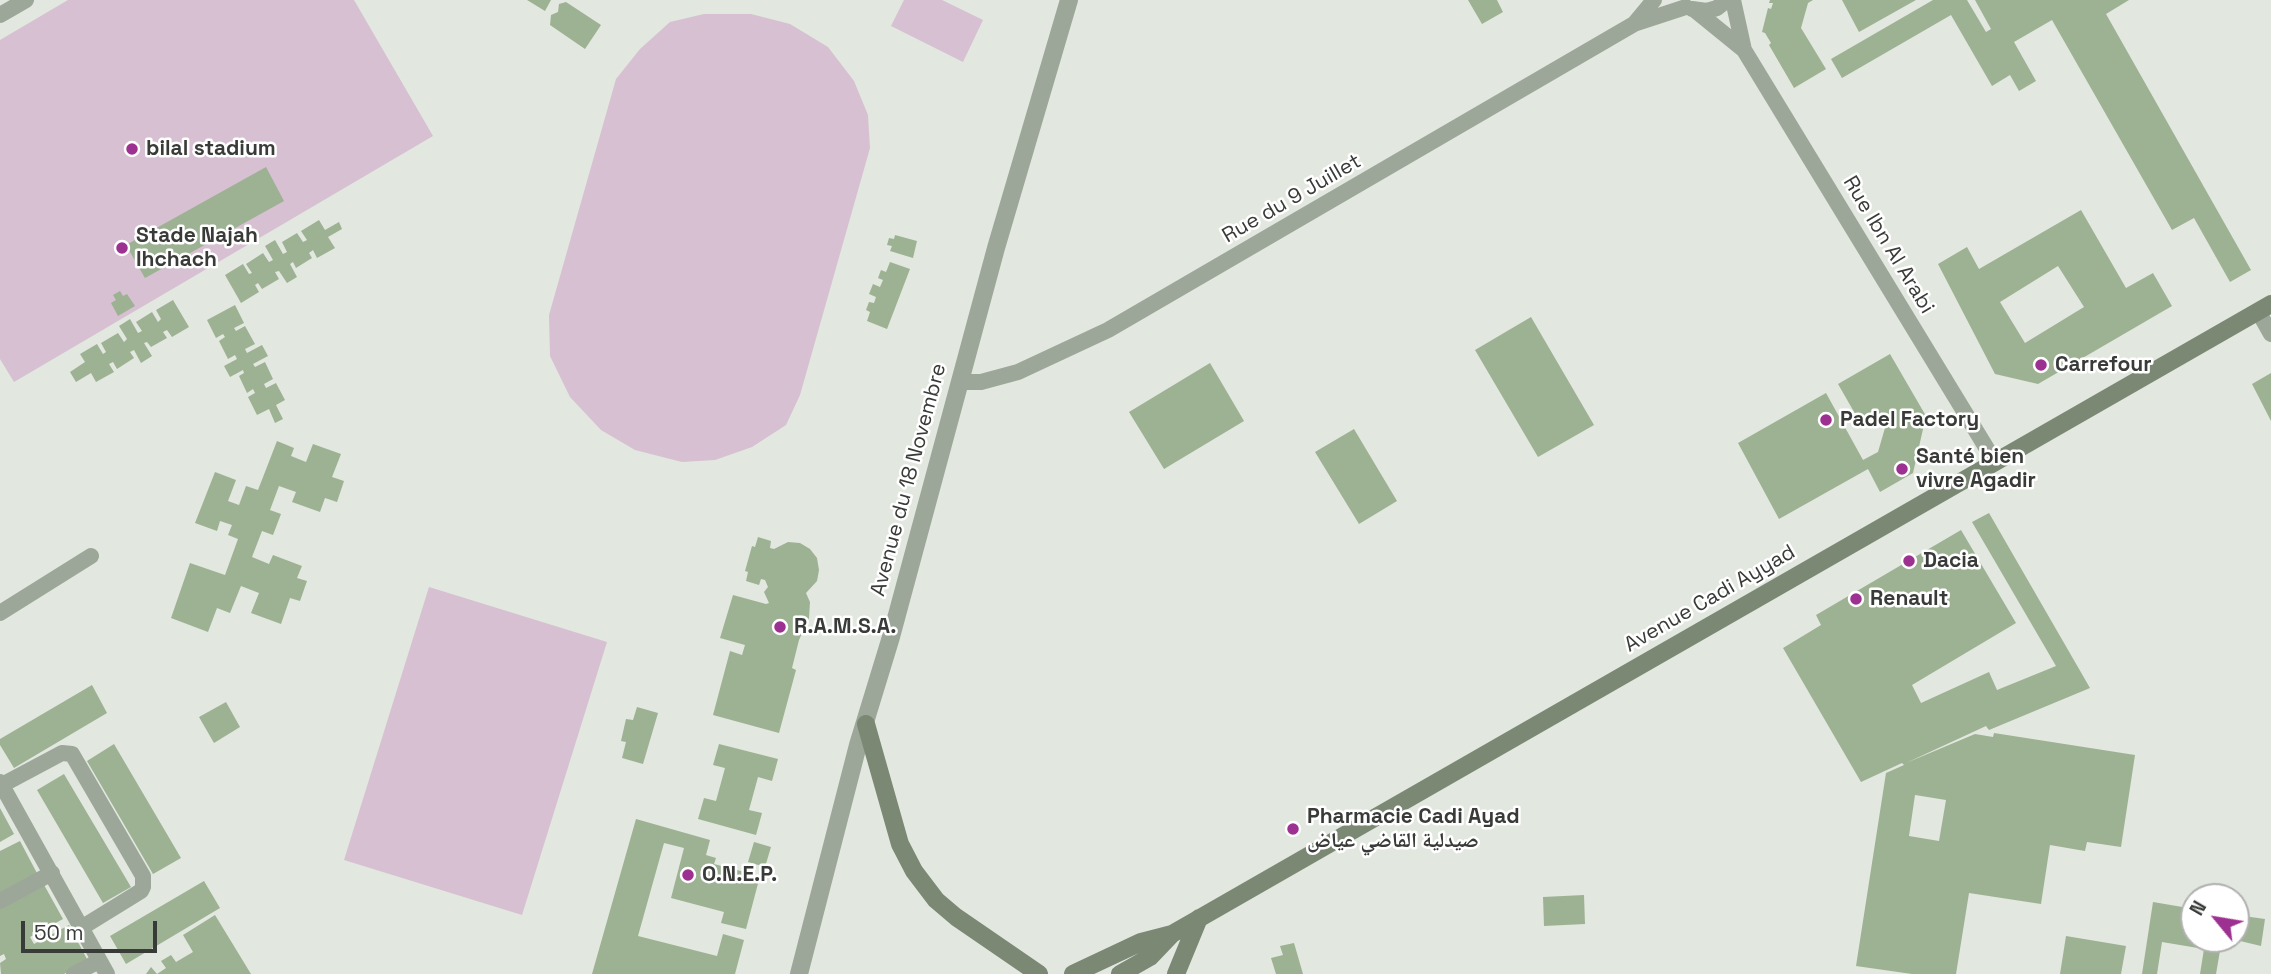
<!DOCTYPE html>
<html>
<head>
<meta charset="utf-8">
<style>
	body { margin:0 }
	#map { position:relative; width:2271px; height:974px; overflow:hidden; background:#e2e7df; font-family:"Space Grotesk",sans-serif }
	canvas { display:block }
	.north { position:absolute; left:2180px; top:883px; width:70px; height:70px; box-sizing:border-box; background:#fff; border:2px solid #b0b1af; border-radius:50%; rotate:300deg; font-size:19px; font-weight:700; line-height:28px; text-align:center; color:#393b38 }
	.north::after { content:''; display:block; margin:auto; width:24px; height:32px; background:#9d3191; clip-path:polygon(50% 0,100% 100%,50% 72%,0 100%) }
	.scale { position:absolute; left:21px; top:921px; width:136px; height:32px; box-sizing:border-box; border:4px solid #393b38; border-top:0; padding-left:9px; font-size:21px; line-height:24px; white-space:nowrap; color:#393b38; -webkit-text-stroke:5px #fff; paint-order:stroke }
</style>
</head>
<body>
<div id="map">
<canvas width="2271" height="974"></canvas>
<div class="north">N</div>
<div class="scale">50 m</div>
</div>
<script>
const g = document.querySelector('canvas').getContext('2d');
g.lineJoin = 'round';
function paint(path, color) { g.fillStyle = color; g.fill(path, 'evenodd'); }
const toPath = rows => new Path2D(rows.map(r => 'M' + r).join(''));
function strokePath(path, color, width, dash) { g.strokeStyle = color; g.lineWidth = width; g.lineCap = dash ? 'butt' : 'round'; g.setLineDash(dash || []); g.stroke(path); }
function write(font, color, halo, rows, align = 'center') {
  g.font = font + ' "Space Grotesk","Noto Naskh Arabic",sans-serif'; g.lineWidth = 5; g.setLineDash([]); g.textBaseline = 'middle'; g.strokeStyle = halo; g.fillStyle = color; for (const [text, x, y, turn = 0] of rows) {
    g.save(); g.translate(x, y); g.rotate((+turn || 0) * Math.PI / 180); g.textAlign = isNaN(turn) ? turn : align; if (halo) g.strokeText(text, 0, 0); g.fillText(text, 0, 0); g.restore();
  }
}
paint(toPath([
	[68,0,354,0,433,136,14,382,0,359,0,40],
	[904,0,942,0,983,20,963,62,891,26],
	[704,14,751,14,790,24,828,47,854,81,868,115,870,148,800,395,786,425,752,447,715,460,682,462,635,450,601,430,570,397,550,356,549,315,616,79,640,49,670,22],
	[429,587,607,642,522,915,344,860]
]), '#d6c0d2');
paint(toPath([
	[527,0,551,0,545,11],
	[1468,0,1497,0,1503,12,1482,24],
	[1770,0,1813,0,1808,3,1801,28,1826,69,1794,88,1769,45,1771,43,1765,33,1762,32,1768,8,1771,9,1773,3,1769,3],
	[1842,0,1916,0,1859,32],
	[1933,0,1967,0,1986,32,1991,29,1975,0,2129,0,2106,14,2251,270,2230,282,2194,218,2172,230,2052,20,2014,42,2036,81,2019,91,2010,75,1992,86,1951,15,1842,78,1831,59],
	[566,2,601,25,585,49,550,25,551,15,558,12,559,4],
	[266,167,284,201,145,278,126,245],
	[2081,210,2126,288,2153,273,2172,306,2038,384,1995,374,1938,264,1967,247,1979,269],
	[2058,266,2084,307,2025,343,2000,302],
	[319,220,325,230,339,222,342,229,328,237,335,248,317,258,313,250,309,253,312,258,296,268,293,262,290,264,297,277,287,283,279,271,275,272,279,279,262,289,258,283,255,285,259,292,241,303,225,275,243,264,249,274,252,273,246,264,263,253,269,262,273,260,265,246,275,240,283,254,287,252,282,242,297,233,303,242,307,240,301,231],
	[895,235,917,241,913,258,890,251,892,246,887,245,889,238,894,239],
	[890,262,910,269,887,329,867,321,870,312,866,310,869,302,874,303,876,297,869,294,873,284,880,287,883,280,878,278,881,270,886,272],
	[120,291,123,296,127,294,135,306,118,316,111,303,116,300,113,295],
	[173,300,189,327,172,337,167,330,163,332,167,338,151,347,147,342,144,343,152,356,141,363,134,350,130,352,134,358,117,369,113,362,109,364,114,372,96,382,91,373,76,382,70,372,85,362,80,354,97,344,103,354,106,352,101,343,118,333,124,342,127,339,119,326,130,319,138,333,142,331,136,322,152,312,158,322,161,319,156,310],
	[235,305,244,323,234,328,236,331,245,326,255,344,245,349,247,353,262,345,268,356,253,364,255,367,265,362,273,379,264,384,266,388,276,383,285,400,276,405,283,419,275,423,269,409,257,415,248,397,255,393,253,389,247,393,239,376,244,373,243,370,230,377,224,366,237,359,235,355,228,359,219,341,225,337,223,334,216,338,207,320],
	[1531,317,1594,425,1538,457,1475,350],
	[1890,354,1926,416,1913,473,1880,492,1868,469,1779,519,1738,443,1826,393,1863,460,1878,452,1887,421,1882,412,1861,424,1838,384],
	[1210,363,1244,421,1164,469,1129,412],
	[2271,373,2271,421,2252,384],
	[1354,429,1397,501,1359,524,1315,452],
	[277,441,294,448,291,456,306,462,313,444,341,454,332,477,344,481,337,502,325,498,320,512,292,502,296,492,279,486,270,510,281,514,273,535,262,531,252,557,269,564,273,555,302,566,297,578,307,581,300,601,290,598,281,624,251,613,259,593,241,586,230,613,217,608,208,632,171,618,190,563,225,575,238,539,228,535,232,525,220,521,217,531,195,523,215,472,236,480,228,501,239,505,246,486,258,490],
	[1989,513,2090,688,1989,730,1986,726,1906,763,1975,734,1993,737,1994,733,2135,755,2121,847,2087,842,2085,851,2050,845,2041,904,1969,893,1956,974,1912,974,1856,966,1886,773,1904,765,1902,763,1861,782,1783,648,1821,625,1816,615,1961,530,2016,623,1912,685,1921,703,1989,672,1997,690,2056,666,1972,522],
	[1915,795,1946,800,1939,841,1909,836],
	[758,537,771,541,770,548,774,549,788,542,800,543,810,549,817,558,819,570,817,581,806,593,810,602,809,618,799,640,792,668,796,670,779,733,713,715,730,651,742,655,745,645,720,638,733,595,766,604,769,603,764,592,768,587,765,580,761,579,759,585,746,581,748,572,745,571,752,546,755,547],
	[92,685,107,713,14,768,0,745,0,739],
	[226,702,240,727,214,743,199,717],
	[637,707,658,713,643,764,622,758,626,742,621,741,626,719,633,720],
	[114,744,181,858,153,874,87,761],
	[719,744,778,759,772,781,758,777,749,810,762,813,756,835,698,819,704,798,716,801,725,768,713,765],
	[64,774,131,887,103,903,37,790],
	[0,808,14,834,0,842],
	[636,819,710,840,706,855,716,858,714,864,760,876,746,929,721,923,724,912,671,898,684,848,664,843,638,936,717,956,723,934,744,940,735,974,592,974],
	[20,841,39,877,0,898,0,851],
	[754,842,771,847,765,867,748,862],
	[204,881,220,908,126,964,110,936],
	[43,883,63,919,30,937,34,944,69,925,88,961,64,974,1,974,0,963,6,959,4,954,0,956,0,907],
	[1584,895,1585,924,1544,926,1543,897],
	[2153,902,2194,909,2194,939,2222,939,2216,974,2200,974,2204,949,2162,942,2157,974,2142,974],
	[215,915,251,974,146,974,151,967,157,974,166,968,161,961,171,955,176,962,193,952,183,935],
	[2236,915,2265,919,2261,946,2236,940],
	[2066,936,2126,946,2121,974,2060,974],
	[1294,943,1303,974,1276,974,1271,958,1283,955,1280,946]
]), '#9db293');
strokePath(toPath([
	[1733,0,1744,50,1995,462],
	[1692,9,1707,11,1717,8,1727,0],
	[1696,11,1744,50],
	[0,15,26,0],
	[1634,24,1654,0],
	[2258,311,2271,334],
	[960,382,981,382,1018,372,1108,330,1634,24,1686,7],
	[0,613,91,556],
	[0,782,107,974],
	[2,785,62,753,72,754,143,876,143,887,141,891,81,928],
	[0,901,52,873],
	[74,974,99,961]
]), '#9da799', 16);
strokePath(toPath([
	[799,974,858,745,891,637,996,248,1069,0]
]), '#9da799', 18);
strokePath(toPath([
	[866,724,900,844,914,871,936,900,956,917,1039,974],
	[1073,974,1141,942,1172,934,2271,304],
	[1120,974,1150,957,1172,934],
	[1176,974,1199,918]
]), '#7b8874', 18);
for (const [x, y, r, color] of [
	[132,149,7,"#9d3191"],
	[122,248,7,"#9d3191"],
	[2041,365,7,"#9d3191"],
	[1826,420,7,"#9d3191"],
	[1902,469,7,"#9d3191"],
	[1909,561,7,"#9d3191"],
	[1856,599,7,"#9d3191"],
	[780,627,7,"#9d3191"],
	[1293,829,7,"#9d3191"],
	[688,875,7,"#9d3191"]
]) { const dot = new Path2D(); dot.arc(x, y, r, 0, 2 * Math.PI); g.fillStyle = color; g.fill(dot); strokePath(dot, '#fff', 2.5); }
write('bold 21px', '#393b38', '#fff', [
	["bilal stadium",146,149],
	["Stade Najah",136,236],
	["Ihchach",136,260],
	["Carrefour",2055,365],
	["Padel Factory",1840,420],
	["Santé bien",1916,457],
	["vivre Agadir",1916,481],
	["Dacia",1923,561],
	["Renault",1870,599],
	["R.A.M.S.A.",794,627],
	["Pharmacie Cadi Ayad",1307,817],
	["صيدلية القاضي عياض",1307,841],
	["O.N.E.P.",702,875]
], 'left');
write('21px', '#393b38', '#fff', [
	["Rue du 9 Juillet",1292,199,-30],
	["Rue Ibn Al Arabi",1888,245,59],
	["Avenue du 18 Novembre",909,480,-75],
	["Avenue Cadi Ayyad",1710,599,-30]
]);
</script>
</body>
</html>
